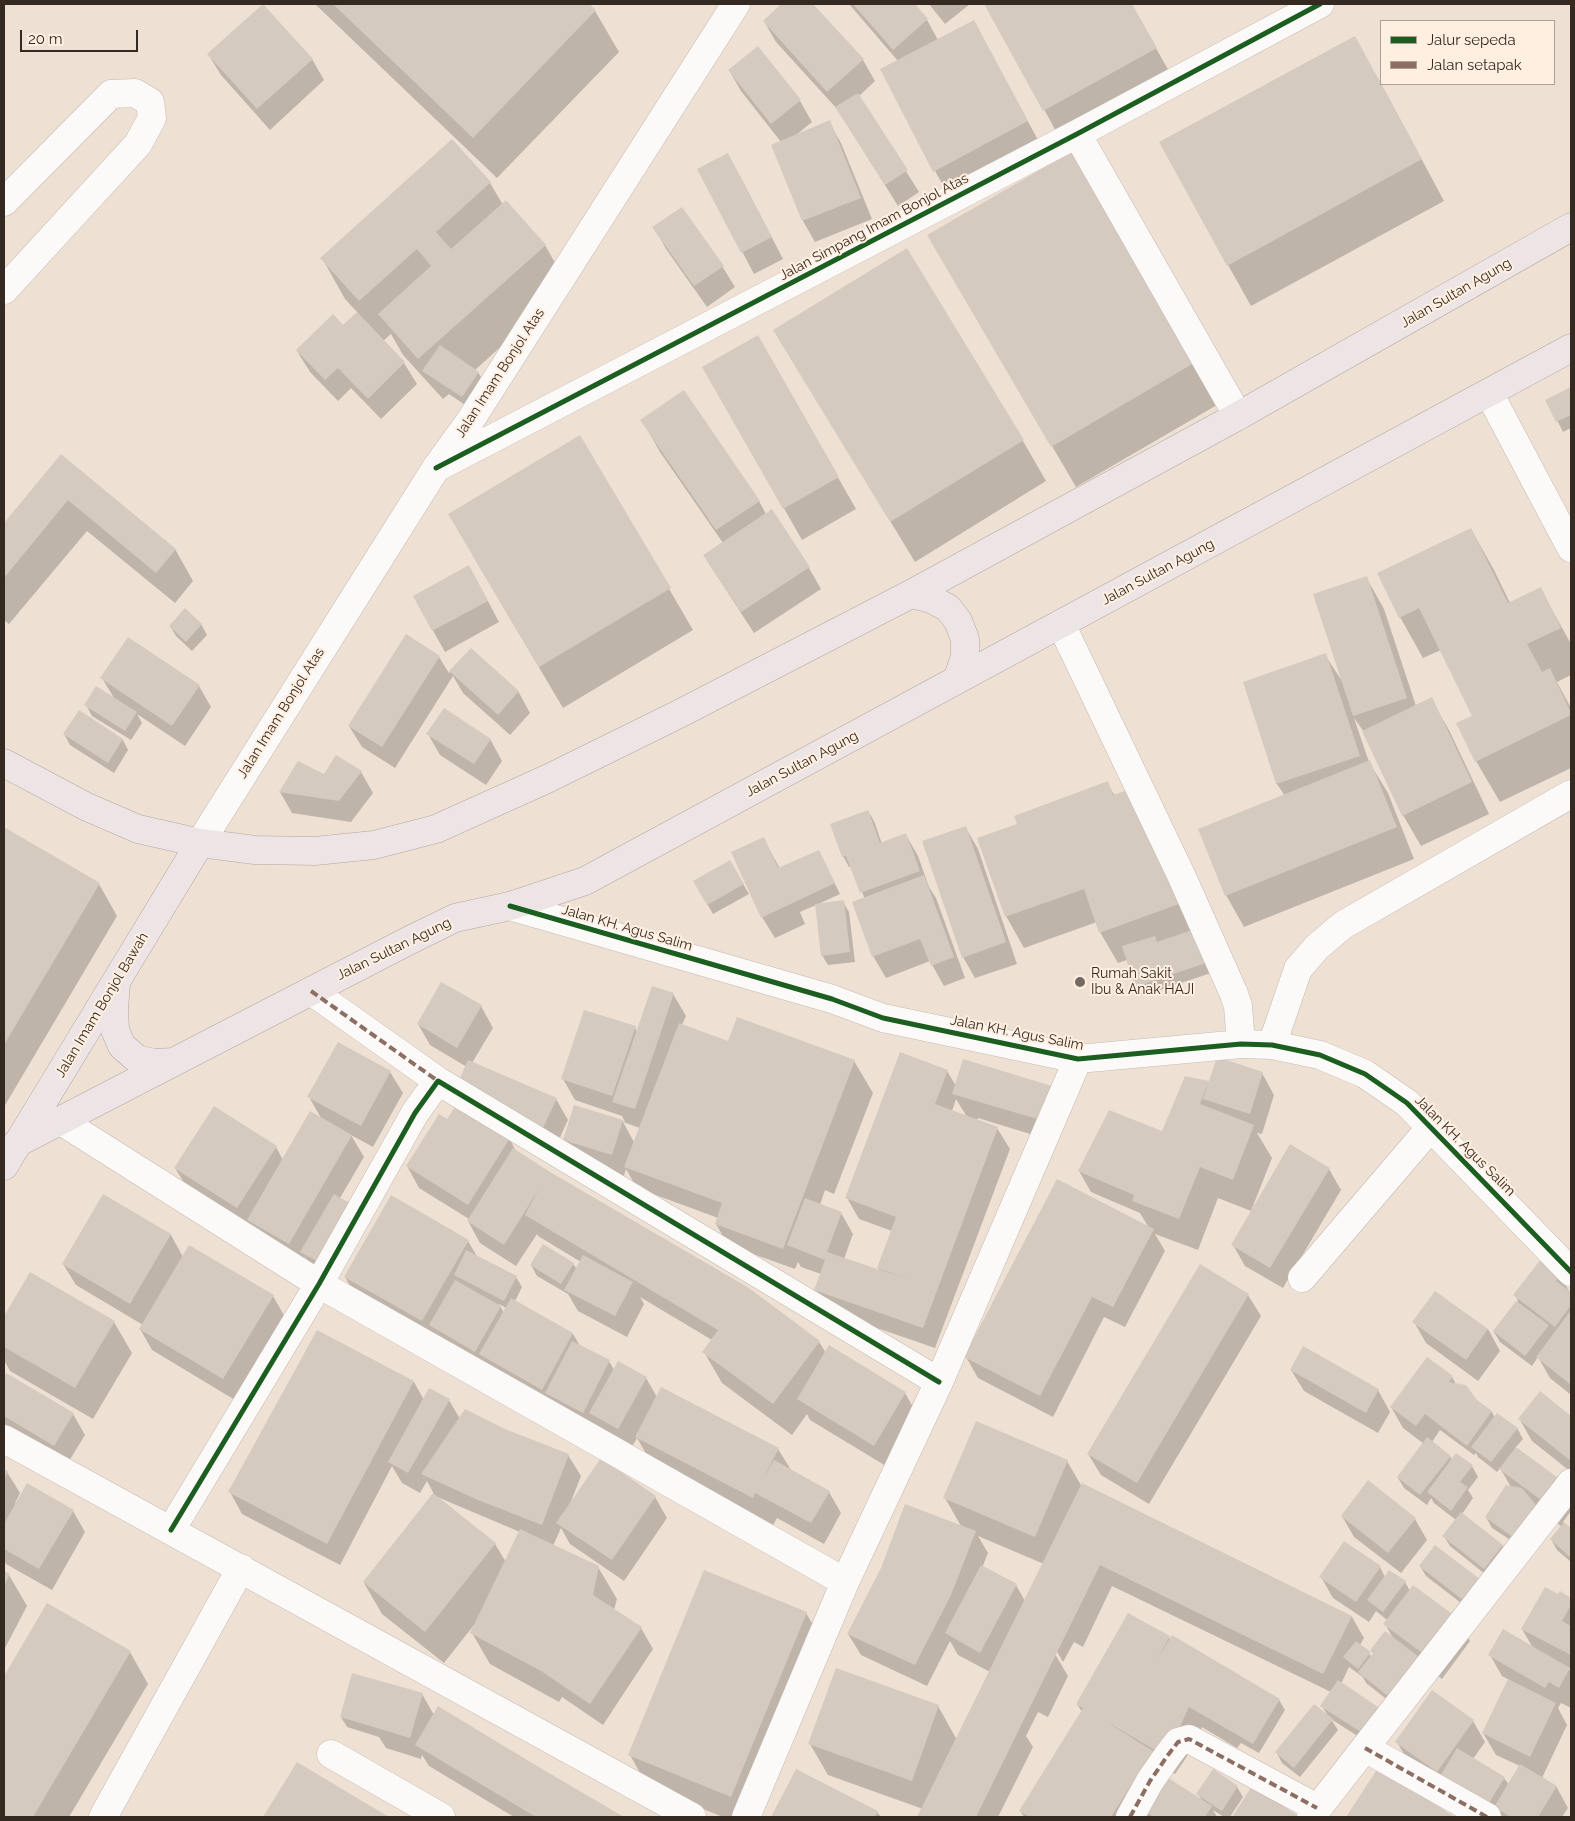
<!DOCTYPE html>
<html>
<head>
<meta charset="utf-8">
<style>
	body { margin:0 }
	#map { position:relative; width:1575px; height:1821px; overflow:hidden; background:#eee1d4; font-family:Raleway,sans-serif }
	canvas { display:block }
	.frame { position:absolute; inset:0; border:5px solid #342a21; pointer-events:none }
	.legend { position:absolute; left:1380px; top:20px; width:175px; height:65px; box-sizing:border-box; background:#ffefe1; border:1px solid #aea094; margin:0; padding:6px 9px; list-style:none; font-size:15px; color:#342a21 }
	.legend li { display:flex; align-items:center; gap:10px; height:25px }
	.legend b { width:25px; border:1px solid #aea094 }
	.scale { position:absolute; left:20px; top:30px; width:118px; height:22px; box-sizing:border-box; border:2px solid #342a21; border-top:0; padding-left:6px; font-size:15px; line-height:18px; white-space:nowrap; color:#342a21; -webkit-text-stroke:4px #ffefe1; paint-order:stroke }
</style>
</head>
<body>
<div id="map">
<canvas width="1575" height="1821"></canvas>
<div class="frame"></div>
<ul class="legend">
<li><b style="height:6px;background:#1b5e20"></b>Jalur sepeda</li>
<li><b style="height:6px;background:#8d6e63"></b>Jalan setapak</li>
</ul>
<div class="scale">20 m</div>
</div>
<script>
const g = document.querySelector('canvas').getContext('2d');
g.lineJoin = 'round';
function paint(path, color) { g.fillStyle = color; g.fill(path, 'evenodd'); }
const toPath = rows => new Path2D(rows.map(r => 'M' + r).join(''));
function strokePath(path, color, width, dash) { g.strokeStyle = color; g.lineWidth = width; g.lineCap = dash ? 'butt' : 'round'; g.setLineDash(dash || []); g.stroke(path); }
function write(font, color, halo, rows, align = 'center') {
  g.font = font + ' Raleway,sans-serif'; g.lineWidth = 4; g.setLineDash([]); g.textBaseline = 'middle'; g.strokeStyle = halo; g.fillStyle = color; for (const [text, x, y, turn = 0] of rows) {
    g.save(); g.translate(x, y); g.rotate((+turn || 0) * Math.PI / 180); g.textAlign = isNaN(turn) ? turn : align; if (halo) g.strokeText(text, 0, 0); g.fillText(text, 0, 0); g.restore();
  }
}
paint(toPath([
	[315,4,587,4,595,11,619,52,497,178],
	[783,4,812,4,863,60,875,81,859,96,919,192,898,206,838,110,776,42,764,21],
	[849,4,913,4,927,20,938,40,991,53,1045,153,953,203,935,171,898,61],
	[929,4,970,4,945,24],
	[986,4,1131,4,1174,80,1062,142],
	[208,54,312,59,324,80,270,130,221,75],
	[729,70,800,101,812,122,796,135,829,122,841,143,872,219,815,242,803,221,773,145,781,142,741,91],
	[1378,78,1444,201,1251,306,1228,265],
	[452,141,490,183,503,205,545,245,568,286,475,370,478,372,484,383,468,407,449,394,443,399,403,355,391,334,383,341,404,363,417,384,381,419,351,388,338,401,310,372,297,351,343,327,358,313,345,299,322,258],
	[1070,153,1217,405,1076,487,929,236],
	[699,170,740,176,783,259,754,274],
	[654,227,722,266,735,287,707,307,666,249],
	[758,337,856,509,802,540,704,368],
	[799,371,1023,441,1046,481,915,562],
	[1571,388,1571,428,1563,432,1547,400],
	[642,420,759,501,766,514,809,568,821,589,754,633,704,556,723,543,660,452],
	[580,436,693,630,563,708,473,556],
	[61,455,175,549,193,581,175,603,87,531,9,624,4,620,4,524],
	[1471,529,1494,570,1510,603,1540,588,1571,644,1571,675,1557,682,1571,708,1571,768,1500,802,1476,761,1473,717,1441,650,1423,658,1400,617],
	[1366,577,1384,609,1416,706,1431,699,1449,730,1489,814,1421,846,1403,815,1364,732,1354,718,1369,762,1388,793,1414,859,1244,927,1226,895,1285,796,1277,784,1244,683,1325,655,1344,684],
	[481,588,499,622,445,652,414,597],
	[201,624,207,635,192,651,176,636,170,626],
	[471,649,518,691,530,713,510,735,463,693,453,676,395,768,362,747,349,726,439,657,449,673],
	[102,678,199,686,211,707,185,746,137,714,142,723,131,740,92,716,86,705,114,698],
	[79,712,123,740,128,750,114,773,70,745,64,734],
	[428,734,490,739,502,761,486,785,440,755],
	[361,772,373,793,351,822,292,813,280,792,324,775],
	[1107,783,1115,796,1136,788,1217,971,1142,996,1136,986,1127,960,1118,963,1100,932,1097,922,1024,948,1006,916,1019,825],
	[868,811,874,821,882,844,906,835,918,856,929,887,936,898,965,978,944,986,930,961,886,978,873,956,865,899,851,866,849,867,843,856],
	[4,828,99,884,117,916,4,1107],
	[966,828,978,849,1017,964,975,978,963,957],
	[764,839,780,869,819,851,840,894,816,905,843,902,849,912,855,962,828,965,822,955,816,905,800,912,805,924,775,938,762,917],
	[730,862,749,894,713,914,694,881],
	[673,994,686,1016,682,1025,729,1043,854,1061,873,1093,834,1194,825,1190,820,1205,841,1213,853,1234,844,1259,881,1272,878,1268,892,1231,859,1219,847,1198,947,1071,956,1086,1051,1087,1053,1141,978,1118,977,1120,997,1128,1010,1149,935,1348,828,1311,816,1290,821,1274,801,1267,798,1262,795,1269,728,1245,716,1224,718,1218,637,1188,626,1169,624,1176,577,1161,564,1140,575,1107,625,1122,622,1116,575,1100,563,1079,635,1027,637,1032],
	[956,1099,967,1117,952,1111],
	[623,1122,640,1128,634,1142],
	[481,1006,493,1028,472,1063,556,1099,568,1120,554,1150,467,1067,430,1045,418,1024],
	[390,1072,403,1093,373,1147,351,1135,364,1157,340,1198,325,1272,308,1262,305,1257,301,1264,261,1241,251,1225,249,1228,188,1189,175,1168,276,1147,283,1160,321,1118,309,1097],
	[1262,1073,1274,1095,1262,1134,1257,1133,1272,1158,1251,1211,1218,1198,1198,1250,1155,1234,1165,1251,1125,1327,1104,1317,1053,1417,978,1378,966,1357,1149,1228,1140,1213,1091,1192,1079,1171,1161,1132,1208,1082],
	[448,1121,509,1138,517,1153,549,1173,749,1289,819,1342,826,1353,905,1393,917,1414,886,1466,810,1420,807,1414,792,1435,722,1383,704,1352,712,1340,640,1297,644,1304,627,1337,578,1311,568,1294,537,1276,531,1265,573,1264,577,1269,581,1262,538,1236,537,1234,516,1266,480,1243,468,1221,469,1219,419,1188,407,1166],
	[1329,1169,1341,1190,1283,1288,1245,1266,1233,1245],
	[104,1196,171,1235,183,1257,273,1296,285,1317,235,1400,152,1350,140,1329,143,1325,76,1285,63,1264],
	[468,1241,478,1258,516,1277,522,1287,515,1301,573,1334,580,1346,609,1361,614,1370,646,1378,657,1397,778,1449,791,1470,829,1492,841,1513,824,1544,777,1518,771,1529,655,1469,637,1438,630,1450,357,1298,345,1277],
	[499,1304,506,1308,504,1313],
	[31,1273,114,1322,132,1353,93,1419,10,1371,4,1360,4,1319],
	[1559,1275,1571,1294,1571,1395,1550,1378,1538,1357,1532,1366,1500,1342,1494,1332,1518,1301,1515,1295],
	[1248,1295,1261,1316,1149,1504,1101,1475,1088,1454],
	[1414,1322,1488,1329,1500,1351,1478,1381,1426,1343],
	[1291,1370,1378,1390,1390,1412,1378,1433,1304,1391],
	[7,1375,73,1414,85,1435,66,1466,4,1430,4,1380],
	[1452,1377,1456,1384,1492,1412,1495,1418,1517,1428,1523,1439,1515,1448,1571,1496,1571,1511,1563,1522,1571,1529,1571,1562,1557,1550,1551,1539,1562,1527,1537,1508,1521,1547,1492,1528,1486,1517,1511,1487,1500,1468,1497,1472,1478,1457,1476,1453,1474,1455,1440,1430,1432,1442,1450,1456,1452,1460,1472,1466,1478,1477,1468,1490,1473,1498,1462,1514,1502,1545,1508,1556,1490,1578,1450,1546,1444,1536,1456,1520,1434,1503,1431,1498,1427,1505,1404,1488,1398,1478,1424,1444,1403,1428,1391,1407],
	[414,1382,424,1400,449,1400,460,1419,505,1431,568,1455,581,1476,570,1504,655,1497,667,1518,624,1581,570,1544,561,1528,553,1546,598,1567,617,1599,614,1610,641,1628,653,1649,603,1725,562,1697,559,1702,490,1664,472,1633,474,1625,444,1663,382,1614,364,1583,434,1494,427,1481,420,1493,402,1483,392,1466,340,1565,242,1514,230,1492],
	[435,1496,520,1532,506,1562,495,1544],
	[1540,1393,1571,1418,1571,1472,1532,1441,1520,1420],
	[1067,1461,1082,1487,1352,1617,1364,1638,1360,1645,1372,1657,1374,1654,1371,1650,1393,1638,1385,1624,1387,1620,1376,1611,1369,1622,1333,1598,1321,1577,1380,1567,1385,1577,1405,1582,1410,1591,1458,1619,1470,1641,1442,1679,1428,1669,1394,1705,1366,1683,1363,1677,1349,1667,1341,1684,1377,1708,1383,1718,1367,1742,1331,1719,1338,1730,1300,1777,1282,1763,1277,1753,1328,1716,1322,1706,1331,1692,1112,1586,1083,1647,1074,1642,1063,1662,1055,1648,1052,1649,1068,1676,1048,1717,1038,1712,1026,1736,1033,1747,998,1817,919,1817,923,1809,828,1775,810,1744,938,1706,957,1740,990,1672,958,1655,950,1641,927,1686,861,1655,848,1634,961,1526,945,1498],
	[978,1536,1044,1564,1025,1601,1016,1585,982,1568,988,1553],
	[4,1470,7,1472,20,1493,15,1503,73,1511,85,1532,52,1590,6,1564,4,1559],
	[1342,1516,1415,1519,1427,1540,1401,1573,1354,1537],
	[1436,1546,1474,1613,1426,1576,1420,1566],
	[4,1572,9,1575,27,1606,4,1650],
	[1560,1593,1571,1599,1571,1669,1568,1667,1571,1673,1571,1708,1561,1703,1558,1708,1567,1725,1542,1778,1556,1786,1568,1808,1562,1817,1475,1817,1409,1763,1397,1742,1473,1721,1485,1742,1473,1759,1504,1778,1509,1785,1520,1766,1496,1755,1483,1733,1509,1680,1502,1676,1490,1655,1533,1648,1522,1629],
	[48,1605,130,1652,148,1684,69,1817,4,1817,4,1679],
	[806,1613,824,1644,754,1817,723,1817,648,1787,630,1755],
	[1169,1637,1170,1640,1279,1700,1285,1710,1259,1753,1241,1743,1237,1748,1202,1727,1186,1758,1175,1774,1160,1766,1162,1776,1202,1801,1198,1794,1237,1787,1243,1797,1230,1817,1224,1817,1213,1810,1217,1817,1147,1817,1142,1809,1137,1817,1024,1817,1020,1811,1082,1712,1077,1704],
	[422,1694,434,1715,438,1708,622,1817,514,1817,429,1766,422,1755,421,1759,386,1748,379,1737,347,1727,341,1717],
	[298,1764,386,1817,265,1817],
	[797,1770,877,1812,881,1817,773,1817],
	[1378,1770,1452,1817,1348,1817],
	[1252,1788,1298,1817,1233,1817]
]), '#0003');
paint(toPath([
	[263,4,313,59,257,109,207,54],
	[333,4,589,4,596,10,473,138],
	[781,4,813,4,864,59,827,92,763,21],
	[853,4,915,4,928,19,893,50],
	[984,4,1132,4,1157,48,1043,111],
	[974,20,1028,121,933,172,880,69],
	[1355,36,1422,159,1227,266,1159,142],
	[758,46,801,100,771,124,728,70],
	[858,93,908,170,885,185,835,107],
	[830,120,861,198,802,221,771,145],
	[452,139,491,182,436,232,451,249,506,200,546,245,418,359,378,314,431,266,417,249,359,301,320,258],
	[1071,152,1194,363,1051,447,927,235],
	[728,153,772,237,741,253,697,169],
	[682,207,724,266,694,286,652,227],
	[907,248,1024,440,890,522,773,330],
	[357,312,405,362,368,399,338,368,325,380,296,350,333,314,343,325],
	[758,335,839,477,783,509,702,367],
	[440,345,479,372,462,397,422,371],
	[1571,387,1571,415,1556,422,1545,400],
	[684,390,760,501,716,530,640,420],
	[580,435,671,588,539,667,448,514],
	[61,454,176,549,156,573,68,500,4,578,4,523],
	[772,509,810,567,741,612,703,555],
	[1471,528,1508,603,1541,587,1561,628,1527,644,1542,672,1550,668,1571,713,1571,715,1475,762,1456,723,1472,716,1419,608,1399,618,1377,573],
	[469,565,488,601,432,631,413,596],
	[1367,576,1407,698,1353,716,1313,594],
	[185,608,202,624,186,642,169,626],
	[406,634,440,656,382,747,348,726],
	[128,637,200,685,172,726,100,678],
	[471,648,519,691,498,715,449,671],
	[1326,653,1360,756,1276,784,1243,682],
	[96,686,137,712,125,731,84,705],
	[1432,697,1472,782,1402,816,1362,731],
	[444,708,491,739,474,764,426,734],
	[79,710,123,739,108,763,63,734],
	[336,755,362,771,339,801,279,792,298,761,324,774],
	[1370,760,1397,827,1225,896,1198,829],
	[1108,781,1113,795,1137,787,1190,900,1099,933,1084,889,1005,917,977,838,1017,824,1014,816],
	[868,810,880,843,906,833,920,871,860,893,846,856,842,857,830,824],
	[966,826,1006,942,962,958,922,841],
	[4,827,100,883,4,1045],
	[764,837,778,868,819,850,835,883,761,918,731,852],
	[730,860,744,884,707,905,693,881],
	[924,875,954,957,931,966,920,939,872,957,852,902],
	[844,900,850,952,821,956,815,904],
	[1201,927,1212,961,1135,987,1122,946,1155,936,1157,942],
	[441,982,482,1005,457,1048,417,1024],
	[652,986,674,993,635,1109,612,1102],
	[584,1010,636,1026,612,1096,561,1079],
	[737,1017,855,1060,783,1249,715,1224,722,1203,624,1167,679,1023,728,1041],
	[338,1042,391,1071,361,1126,307,1097],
	[900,1052,948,1070,935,1104,998,1127,923,1328,814,1290,825,1260,787,1245,805,1198,842,1212,827,1252,910,1280,877,1268,896,1217,845,1198],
	[1217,1057,1263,1072,1250,1114,1203,1099,1208,1083,1200,1104,1254,1125,1233,1180,1200,1167,1179,1219,1132,1201,1134,1195,1078,1171,1109,1110,1162,1131,1185,1076,1209,1081],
	[963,1059,1052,1086,1041,1120,952,1094],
	[468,1060,557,1098,542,1130,456,1087],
	[457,1104,510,1138,468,1205,406,1166,439,1114,447,1119],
	[574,1105,623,1120,612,1155,563,1140],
	[214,1106,277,1146,237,1208,174,1168],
	[310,1111,352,1135,289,1244,247,1220],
	[1290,1144,1330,1168,1270,1268,1231,1245],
	[513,1148,550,1172,749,1288,820,1341,773,1404,702,1352,718,1330,525,1215,539,1189,504,1245,467,1221],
	[1057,1179,1154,1229,1113,1307,1092,1297,1040,1396,964,1357],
	[103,1194,171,1234,130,1304,62,1264],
	[334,1194,353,1205,319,1262,300,1252],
	[391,1195,469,1240,422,1321,344,1277],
	[543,1244,574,1263,561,1284,530,1265],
	[189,1245,274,1295,223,1379,139,1329],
	[466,1250,517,1276,504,1301,454,1275],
	[583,1255,633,1282,615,1316,564,1290],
	[1541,1259,1560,1274,1556,1281,1571,1292,1571,1305,1555,1327,1513,1295],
	[1200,1264,1249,1294,1137,1483,1087,1454],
	[30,1272,115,1321,75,1388,4,1347,4,1316],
	[455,1280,501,1306,475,1352,429,1325],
	[1435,1291,1488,1329,1466,1360,1412,1322],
	[511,1298,573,1333,542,1390,479,1354],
	[1516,1301,1549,1325,1525,1356,1493,1331],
	[1571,1310,1571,1385,1536,1357],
	[317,1330,414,1381,327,1544,228,1492],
	[572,1341,610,1360,583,1413,545,1393],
	[829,1345,906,1392,874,1446,797,1399],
	[1303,1346,1379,1389,1366,1413,1290,1370],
	[1427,1357,1453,1376,1449,1382,1466,1385,1477,1400,1492,1411,1467,1446,1425,1414,1416,1426,1390,1407],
	[618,1361,647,1377,618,1429,589,1413],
	[6,1373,74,1413,54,1446,4,1416,4,1378],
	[661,1387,779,1448,762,1481,774,1460,830,1491,811,1523,755,1493,753,1498,635,1437],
	[429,1388,450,1399,408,1473,388,1462],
	[1540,1391,1571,1416,1571,1461,1518,1419],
	[465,1409,505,1429,569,1454,542,1525,478,1500,421,1474],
	[1497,1413,1518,1428,1491,1462,1471,1447],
	[976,1421,1068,1460,1035,1537,943,1498],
	[1427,1437,1451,1456,1420,1495,1397,1477],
	[1516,1447,1565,1483,1548,1505,1499,1469],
	[1456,1453,1473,1465,1460,1482,1468,1487,1451,1511,1427,1492],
	[601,1458,656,1496,612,1560,556,1523],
	[4,1469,8,1471,4,1481],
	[1368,1480,1416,1518,1388,1553,1341,1516],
	[27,1483,74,1510,39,1569,4,1549,4,1524],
	[1082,1483,1352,1616,1323,1674,1100,1565,976,1817,917,1817],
	[1506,1485,1522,1488,1536,1505,1514,1538,1485,1517],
	[433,1493,496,1543,425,1632,363,1582],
	[905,1504,976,1531,951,1595,915,1665,847,1634,881,1568],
	[1461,1512,1503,1545,1484,1569,1442,1536],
	[1564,1522,1571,1528,1571,1558,1550,1539],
	[520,1529,599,1566,593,1595,642,1627,590,1704,541,1671,470,1633],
	[1344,1541,1381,1566,1356,1602,1319,1577],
	[1435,1545,1485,1583,1468,1604,1419,1566],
	[981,1565,1017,1584,980,1653,945,1633],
	[704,1570,807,1612,731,1797,628,1755],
	[1389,1570,1406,1581,1383,1612,1367,1600],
	[4,1571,10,1574,4,1586],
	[1413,1585,1459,1619,1429,1658,1383,1624],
	[1545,1587,1558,1594,1560,1591,1571,1598,1571,1605,1562,1621,1571,1626,1571,1655,1521,1629],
	[47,1603,131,1651,33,1817,4,1817,4,1676],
	[1128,1613,1170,1636,1156,1662,1172,1635,1280,1699,1253,1744,1189,1707,1175,1737,1162,1754,1102,1719,1153,1751,1111,1817,1030,1817,1019,1811,1083,1708,1076,1704],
	[1503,1629,1570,1668,1559,1688,1549,1682,1545,1688,1488,1655],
	[1385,1631,1427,1663,1388,1696,1358,1672,1374,1652,1370,1650],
	[1356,1641,1371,1652,1358,1669,1343,1657],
	[836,1668,939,1705,912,1781,808,1744],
	[352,1673,423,1693,410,1738,340,1717],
	[1508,1679,1556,1703,1530,1757,1482,1733],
	[1338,1680,1378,1707,1361,1732,1320,1706],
	[1432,1690,1474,1720,1437,1772,1395,1742],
	[1314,1704,1333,1719,1294,1768,1275,1752],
	[438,1706,537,1766,624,1817,536,1817,415,1745],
	[1457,1748,1505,1777,1484,1811,1441,1775],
	[297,1762,372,1807,389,1817,263,1817],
	[1520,1764,1557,1786,1538,1817,1511,1817,1494,1807],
	[1378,1768,1455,1817,1346,1817],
	[796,1769,878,1811,875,1817,771,1817],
	[1213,1769,1238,1786,1222,1811,1196,1794],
	[1162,1774,1212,1806,1205,1817,1154,1817,1141,1809],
	[1252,1786,1300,1817,1232,1817]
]), '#d5cabf');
const minor = toPath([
	[1077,134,1238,416],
	[4,202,111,94,135,93,150,102,152,118,138,144,4,290],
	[1489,393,1571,548],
	[436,468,1077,134,1320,4],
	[1061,624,1182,877,1234,994,1238,1006,1241,1044],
	[200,843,436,468,470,421,736,4],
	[510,906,832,999,883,1018,1078,1059,1241,1044,1272,1045,1320,1055,1365,1074,1407,1103,1571,1272],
	[311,991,438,1081],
	[1272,1045,1298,969,1317,947,1343,925,1571,794],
	[61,1121,319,1284,845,1582],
	[1302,1278,1431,1127],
	[4,1439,692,1817],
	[171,1530,319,1284,415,1113,438,1081,939,1382],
	[1365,1748,1487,1817],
	[331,1754,441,1817],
	[103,1817,241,1568],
	[746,1817,845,1582,939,1382,1078,1059],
	[1130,1817,1150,1781,1168,1755,1178,1742,1189,1739,1317,1808],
	[1311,1817,1571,1483]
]);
const major = toPath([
	[911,594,931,599,948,608,958,621,965,639,965,657,957,680],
	[4,763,87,807,138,829,200,843,255,850,315,851,374,845,436,829,547,779,679,714,911,594,1238,416,1571,227],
	[116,984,114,1008,115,1030,122,1046,137,1059,154,1063,174,1062],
	[17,1143,408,941,455,918,510,906,585,881,1571,348],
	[4,1166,200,843]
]);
strokePath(minor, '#c4b9b0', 29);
strokePath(major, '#b5a4a0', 29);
strokePath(minor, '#fcfaf9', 28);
strokePath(major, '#ede5e5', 28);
strokePath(toPath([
	[311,991,438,1081],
	[1365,1748,1487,1817],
	[1130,1817,1150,1781,1168,1755,1178,1742,1189,1739,1317,1808]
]), '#8d6e63', 4, [8, 4]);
strokePath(toPath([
	[436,468,1077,134,1320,4],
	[510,906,832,999,883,1018,1078,1059,1241,1044,1272,1045,1320,1055,1365,1074,1407,1103,1571,1272],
	[171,1530,319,1284,415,1113,438,1081,939,1382]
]), '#1b5e20', 5);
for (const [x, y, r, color] of [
	[1080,982,6,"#756a60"]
]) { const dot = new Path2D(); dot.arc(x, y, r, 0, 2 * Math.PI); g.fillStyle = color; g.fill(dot); strokePath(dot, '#ffefe1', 2); }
write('14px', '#342a21', '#ffefe1', [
	["Jalan Simpang Imam Bonjol Atas",874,227,-28],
	["Jalan Sultan Agung",1456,293,-30],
	["Jalan Imam Bonjol Atas",500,373,-57],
	["Jalan Sultan Agung",1158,572,-28],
	["Jalan Imam Bonjol Atas",281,713,-58],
	["Jalan Sultan Agung",802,764,-28],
	["Jalan KH. Agus Salim",627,928,16],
	["Jalan Sultan Agung",394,949,-26],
	["Jalan Imam Bonjol Bawah",102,1005,-59],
	["Jalan KH. Agus Salim",1017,1033,11],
	["Jalan KH. Agus Salim",1465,1146,45]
]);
write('14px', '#342a21', '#ffefe1', [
	["Rumah Sakit",1091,974],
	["Ibu & Anak HAJI",1091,990]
], 'left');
</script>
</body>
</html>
